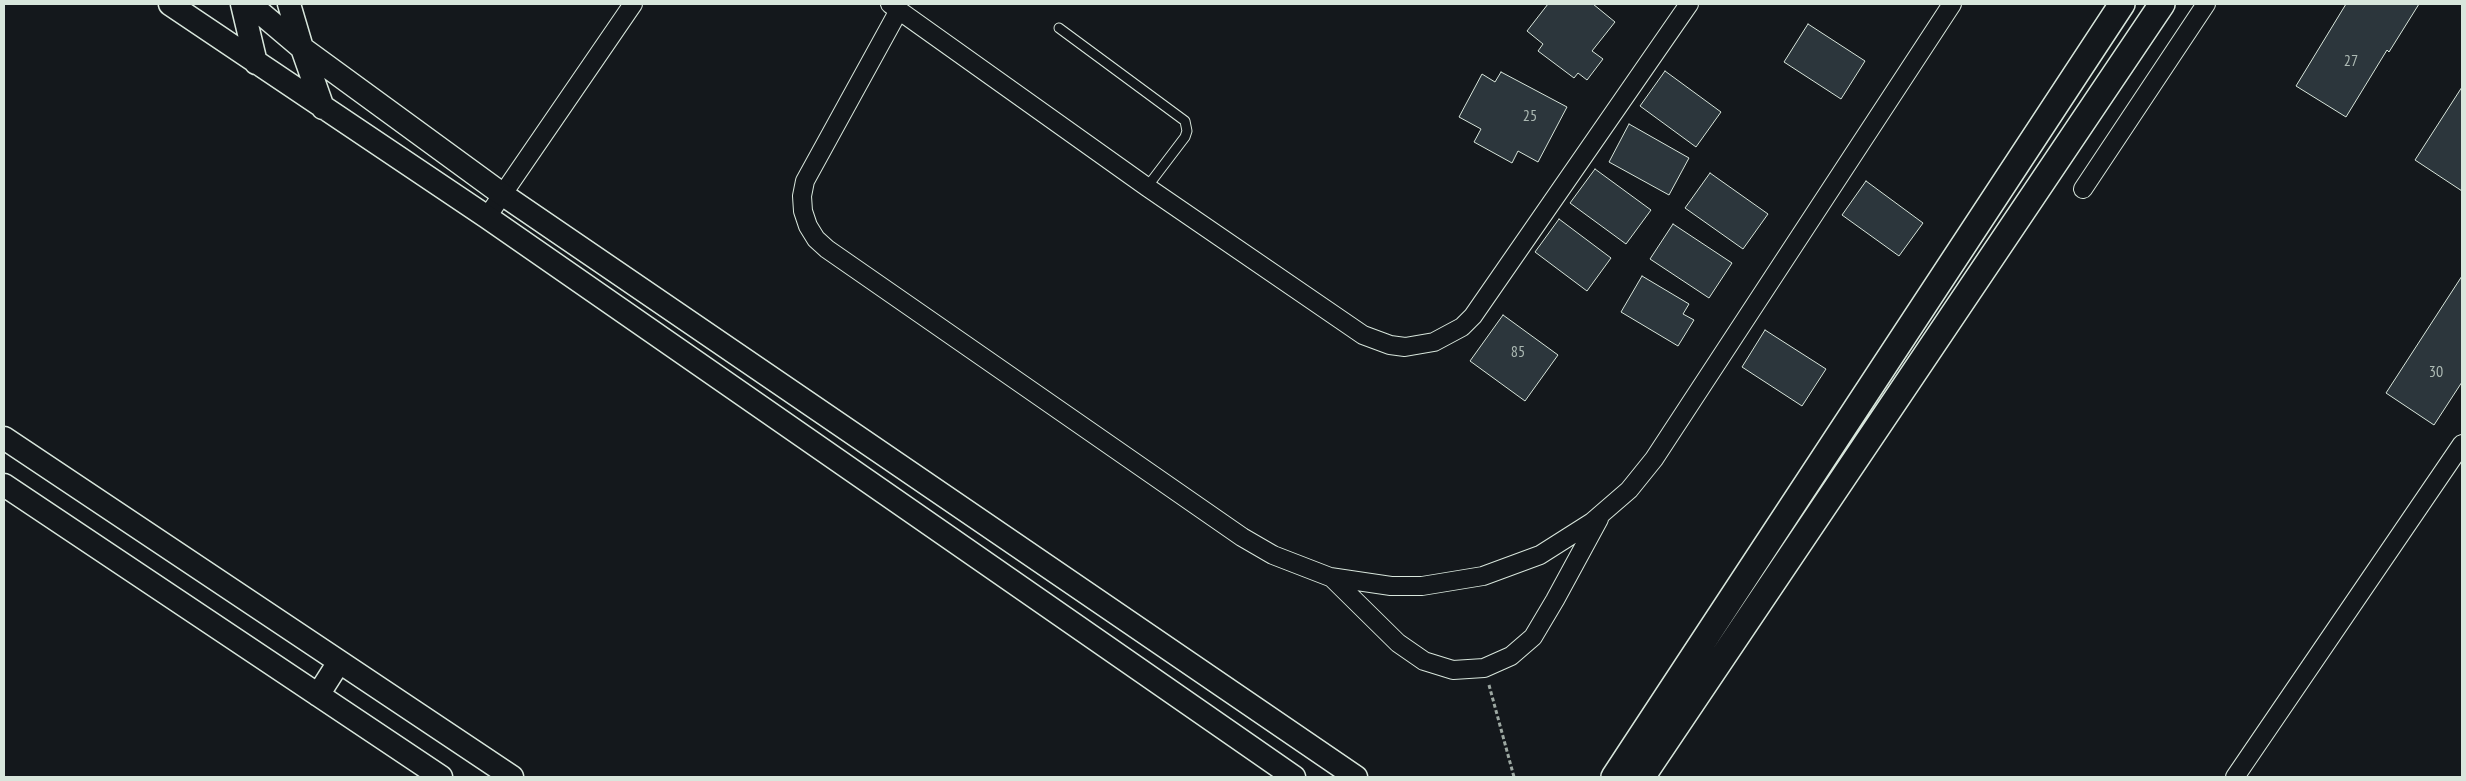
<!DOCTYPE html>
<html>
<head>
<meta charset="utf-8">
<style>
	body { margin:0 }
	#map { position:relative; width:2466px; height:781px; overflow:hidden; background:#14181c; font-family:"PT Sans Narrow",sans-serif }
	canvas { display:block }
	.frame { position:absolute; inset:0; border:5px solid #d8e6dc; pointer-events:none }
</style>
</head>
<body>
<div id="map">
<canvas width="2466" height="781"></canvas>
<div class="frame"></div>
</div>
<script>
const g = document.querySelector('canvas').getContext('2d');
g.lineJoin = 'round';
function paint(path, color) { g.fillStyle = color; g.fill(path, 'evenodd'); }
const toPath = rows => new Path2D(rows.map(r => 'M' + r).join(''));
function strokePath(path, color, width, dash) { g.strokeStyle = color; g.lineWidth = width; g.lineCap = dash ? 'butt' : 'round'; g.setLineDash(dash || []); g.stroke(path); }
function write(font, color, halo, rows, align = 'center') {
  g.font = font + ' "PT Sans Narrow",sans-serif'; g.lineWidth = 4; g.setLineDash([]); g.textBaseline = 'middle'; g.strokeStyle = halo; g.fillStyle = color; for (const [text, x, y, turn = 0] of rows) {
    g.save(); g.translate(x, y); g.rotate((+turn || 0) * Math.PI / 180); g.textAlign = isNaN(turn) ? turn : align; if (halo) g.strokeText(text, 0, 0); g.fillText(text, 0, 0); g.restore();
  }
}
const building = toPath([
	[1548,4,1593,4,1615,22,1592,51,1603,59,1587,80,1578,73,1574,78,1538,51,1543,44,1527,31,1548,4],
	[2346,4,2419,4,2389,52,2387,50,2346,117,2296,86,2346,4],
	[1808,24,1865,61,1841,99,1784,62,1808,24],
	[1665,71,1721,112,1696,147,1640,106,1665,71],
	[1501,72,1567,107,1538,162,1518,151,1512,163,1474,142,1481,129,1459,117,1482,74,1495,82,1501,72],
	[2462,87,2462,191,2415,160,2462,87],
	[1629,124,1689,158,1669,195,1609,162,1629,124],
	[1595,169,1651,210,1626,244,1570,203,1595,169],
	[1710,173,1768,214,1743,249,1685,208,1710,173],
	[1866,181,1923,223,1899,256,1842,215,1866,181],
	[1559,219,1611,258,1587,291,1535,252,1559,219],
	[1673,224,1732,263,1709,298,1650,259,1673,224],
	[1642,276,1689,304,1683,314,1694,320,1678,346,1621,312,1642,276],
	[2462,276,2462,382,2434,425,2386,393,2462,276],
	[1503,315,1558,355,1525,401,1470,361,1503,315],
	[1765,330,1826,369,1802,406,1742,367,1765,330]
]);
paint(building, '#2c363c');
strokePath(building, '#d8e6dc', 1);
const service = toPath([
	[1059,28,1185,121,1187,131,1185,137,1147,187]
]);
const minor = toPath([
	[890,4,1147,187,1363,335,1390,345,1405,347,1434,342,1462,327,1473,316,1689,4],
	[899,10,805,181,802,196,803,211,808,226,816,239,827,249,1242,537,1273,555,1330,577,1391,586,1422,586,1483,576,1540,555,1592,522,1629,490,1654,459,1952,4],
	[2083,189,2206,4],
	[487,217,633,4],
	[1331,577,1398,643,1424,661,1453,670,1484,668,1511,656,1533,637,1555,600,1599,519],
	[2235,777,2462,444]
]);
const tertiary = toPath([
	[170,4,487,217,1294,777],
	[242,4,256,63],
	[250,4,302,48,502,194,1356,777],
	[289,4,302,48,323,108],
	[4,438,512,777],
	[4,485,441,777],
	[318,695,339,662]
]);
const secondary = toPath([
	[1614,777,2122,4],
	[1642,777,2162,4]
]);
strokePath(service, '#d8e6dc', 11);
strokePath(minor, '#d8e6dc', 20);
strokePath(tertiary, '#d8e6dc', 25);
strokePath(secondary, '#d8e6dc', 28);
strokePath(toPath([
	[1489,685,1514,777]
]), '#9da8a2', 3, [4, 2.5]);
strokePath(service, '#14181c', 9);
strokePath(minor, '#14181c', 18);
strokePath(tertiary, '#14181c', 22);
strokePath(secondary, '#14181c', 25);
write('16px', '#adbab4', null, [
	["27",2351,61],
	["25",1530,116],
	["85",1518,352],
	["30",2436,372]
]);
</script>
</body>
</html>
